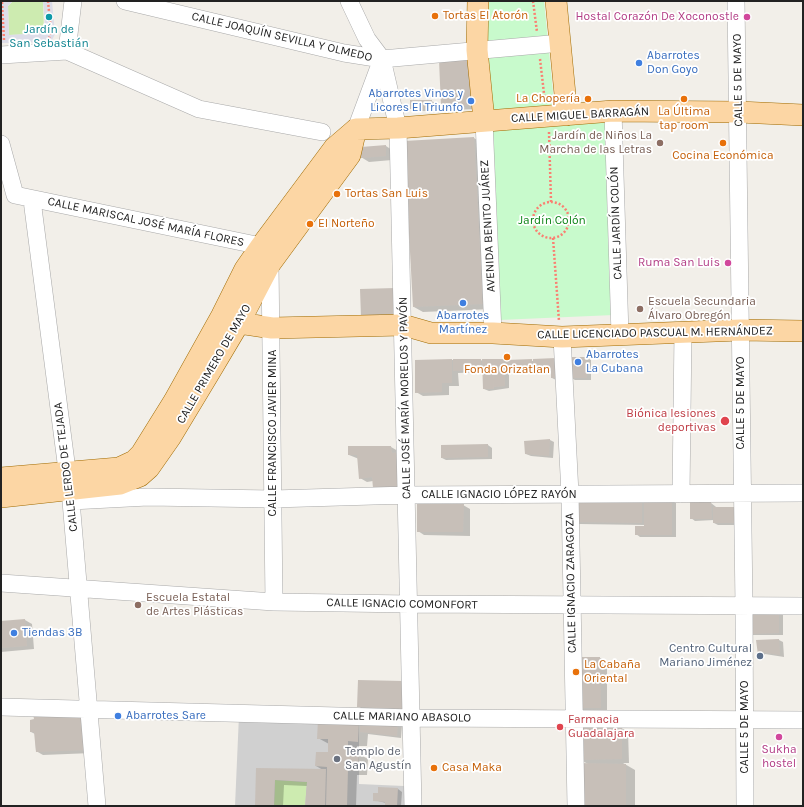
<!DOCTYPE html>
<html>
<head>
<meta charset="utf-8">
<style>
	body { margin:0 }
	#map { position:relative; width:804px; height:807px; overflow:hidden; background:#f2efe9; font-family:Karla,sans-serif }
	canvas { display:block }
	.frame { position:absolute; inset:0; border:2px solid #222; pointer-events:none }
</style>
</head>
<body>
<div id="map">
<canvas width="804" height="807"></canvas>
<div class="frame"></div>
</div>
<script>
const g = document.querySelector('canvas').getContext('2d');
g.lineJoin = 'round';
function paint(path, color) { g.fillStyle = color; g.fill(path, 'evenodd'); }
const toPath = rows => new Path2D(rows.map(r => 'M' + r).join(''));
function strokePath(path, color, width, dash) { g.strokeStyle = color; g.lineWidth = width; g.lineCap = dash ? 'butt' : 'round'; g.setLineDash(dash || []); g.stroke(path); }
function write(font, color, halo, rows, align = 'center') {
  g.font = font + ' Karla,sans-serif'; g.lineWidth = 3.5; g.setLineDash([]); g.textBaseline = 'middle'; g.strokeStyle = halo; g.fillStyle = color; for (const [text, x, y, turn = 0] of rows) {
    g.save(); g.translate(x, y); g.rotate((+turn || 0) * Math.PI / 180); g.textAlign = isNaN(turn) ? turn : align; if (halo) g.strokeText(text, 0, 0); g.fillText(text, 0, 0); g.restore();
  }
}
paint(toPath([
	[239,715,359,720,359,784,404,786,404,806,235,806]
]), '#d0d0d0');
paint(toPath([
	[13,1,43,1,44,31,41,34,9,35,8,6],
	[275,780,307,782,305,806,274,806]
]), '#cdebb0');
paint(toPath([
	[482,1,544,1,555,113,490,117],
	[605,122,614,315,499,320,490,127]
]), '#c8facc');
paint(toPath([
	[1,1,13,1,8,6,9,35,41,33,45,27,43,1,52,1,55,34,51,42,1,43]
]), '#dddde8');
paint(toPath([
	[472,60,480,109,449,110,442,106],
	[431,101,436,103,436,111,415,111,411,109],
	[474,138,483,144,492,309,423,312,414,307,405,142],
	[386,146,392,150,392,160,369,162,356,154],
	[550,220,554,221,554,223,550,222],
	[587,358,591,360,591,380,575,380,571,378],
	[556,359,556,380,552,378,551,371,548,369,536,370,536,372,512,373,509,371,509,388,489,391,484,389,484,372,458,373,459,386,449,386,449,395,423,396,416,392,451,360,534,361],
	[550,440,554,442,553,458,531,456,526,454,525,442],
	[488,445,492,448,492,459,446,460,442,458,442,446],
	[349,447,391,447,398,451,373,481,367,482,360,478,359,459,349,455],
	[575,500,672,501,676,503,676,537,640,537,636,534,645,527,645,525,579,524],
	[691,503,711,503,739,525,718,525,714,523,714,520,695,521,691,518],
	[463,505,470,509,470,536,424,535,418,531],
	[778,612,783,615,783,635,753,635,749,633],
	[25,620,32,624,34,649,1,652,1,622],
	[779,640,783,642,784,657,765,654,763,657,759,655,757,641],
	[600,658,607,661,607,711,584,711,578,707],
	[403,682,408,712,364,710,358,706],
	[31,721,92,753,43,755,36,751,35,734,31,732],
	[319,721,402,725,401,738,368,734,367,746,357,746,357,753,368,759,367,775,357,775,356,806,306,806,307,786,284,785,283,806,256,806,257,769,323,770,316,766,329,753,329,744,318,738],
	[621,728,628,731,629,763,623,763,635,770,635,806,580,806,588,764,579,759],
	[398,789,402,792,401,806,386,806,386,803,374,800]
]), '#0003');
paint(toPath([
	[472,59,474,105,441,107,439,60],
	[410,100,432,100,432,109,410,109],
	[474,137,483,304,413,307,404,141],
	[386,145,386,156,361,158,354,155,361,147],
	[395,288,396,316,361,317,360,289],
	[570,357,587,357,587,378,570,378],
	[556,358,561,378,551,378,551,369,533,369,533,359],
	[452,359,452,383,442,383,442,392,415,393,415,360],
	[453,359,481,359,481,370,453,371],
	[482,359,493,359,494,389,483,389],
	[493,359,504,359,505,386,494,387],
	[532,359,532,370,506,371,506,360],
	[550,439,549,456,525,454,524,441],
	[488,444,488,457,441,458,441,445],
	[348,446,391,446,392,453,399,452,402,487,373,488,372,477,359,479,357,455,348,455],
	[574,499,642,500,642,523,574,522],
	[644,500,672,500,672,535,635,535,635,526,644,526],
	[690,502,711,502,712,519,690,519],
	[417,504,464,504,463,532,417,532],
	[713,507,735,507,735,523,713,523],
	[748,611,779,611,779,633,748,634],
	[25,619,27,646,1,648,1,621],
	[779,639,780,655,760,652,758,655,756,640],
	[576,657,600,657,601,708,577,708],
	[358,680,403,681,402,709,357,707],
	[33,714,83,716,86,750,36,752,34,732,30,732,30,720,34,719],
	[318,720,359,721,358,742,348,741,348,752,359,752,358,771,348,770,347,806,326,806,327,767,315,766,316,752,328,752,328,739,317,739],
	[360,721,398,721,397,736,360,732],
	[578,727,622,727,622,759,578,760],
	[579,763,626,764,626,806,579,806],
	[256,768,326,769,325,806,305,806,307,782,275,780,274,806,255,806],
	[378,787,398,788,397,806,385,806,385,802,373,801,373,793,378,793]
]), '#c7bfb8');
const minor = toPath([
	[125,1,344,53,382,59,561,43],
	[349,1,367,39,382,59,398,128,413,806],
	[736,1,744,606,745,806],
	[67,51,73,1],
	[1,55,67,51,199,109,322,132],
	[613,111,620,335],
	[484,120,493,333],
	[356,129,382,59],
	[1,144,15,195,261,246,270,264,274,602],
	[32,200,71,501,97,806],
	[562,337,570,494,576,806],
	[681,494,683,332],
	[71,501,148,497,273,499,407,495,803,493],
	[1,583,274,602,410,604,803,606],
	[1,707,413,718,803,720]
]);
const major = toPath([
	[478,1,477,50,484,120],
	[556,1,567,115],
	[356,129,398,128,613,111,739,112,803,115],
	[222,315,239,323,272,328,403,325,431,333,493,333,562,337,741,330,803,331],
	[1,478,119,468,134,461,141,454,174,401,222,315,245,269,261,246,334,148,356,129],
	[1,497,120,484,140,476,149,468,170,438,211,370,239,323,270,264,350,155,356,129]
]);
strokePath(minor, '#a9a9a9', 18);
strokePath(major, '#a06b00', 22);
strokePath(toPath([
	[48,1,51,32,49,38],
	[533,1,537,32],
	[2,2,4,40],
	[540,59,545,102],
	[549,132,551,202],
	'533 220a18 18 0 1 1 36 0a18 18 0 1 1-36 0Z',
	[553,238,559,321]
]), '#fa8072', 2.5, [2, 2]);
strokePath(minor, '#fff', 17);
strokePath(major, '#fcd6a4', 21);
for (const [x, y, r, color] of [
	[435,16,4,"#e8710a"],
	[49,17,4,"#0f9aa8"],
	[747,17,4,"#d1479c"],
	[639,63,4,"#3f7fe0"],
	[588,99,4,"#e8710a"],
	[684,99,4,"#e8710a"],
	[471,101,4,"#3f7fe0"],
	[660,143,4,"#8d6e63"],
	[723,143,4,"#e8710a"],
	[337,194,4,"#e8710a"],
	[310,224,4,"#e8710a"],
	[728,263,4,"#d1479c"],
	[463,303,4,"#3f7fe0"],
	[640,309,4,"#8d6e63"],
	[507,357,4,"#e8710a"],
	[578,362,4,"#3f7fe0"],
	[725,421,5,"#e0444e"],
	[138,605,4,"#8d6e63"],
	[14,633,4,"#3f7fe0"],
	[760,656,4,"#5c6f8a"],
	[576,672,4,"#e8710a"],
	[118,716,4,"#3f7fe0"],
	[560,727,4,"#e0444e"],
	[779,737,4,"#d1479c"],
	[337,759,4,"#6b7280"],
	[434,768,4,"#e8710a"]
]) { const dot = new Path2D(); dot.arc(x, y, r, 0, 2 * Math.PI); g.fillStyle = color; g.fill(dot); strokePath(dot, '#fff', 1.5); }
write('12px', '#c56008', '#fff', [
	["Tortas El Atorón",443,16],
	["La Chopería",580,99,"right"],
	["La Última",684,112,"center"],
	["tap room",684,126,"center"],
	["Cocina Económica",723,156,"center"],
	["Tortas San Luis",345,194],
	["El Norteño",318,224],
	["Fonda Orizatlan",507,370,"center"],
	["La Cabaña",584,665],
	["Oriental",584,679],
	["Casa Maka",442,768]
], 'left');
write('12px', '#b23c85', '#fff', [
	["Hostal Corazón De Xoconostle",739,17],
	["Ruma San Luis",720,263],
	["Sukha",779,750,"center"],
	["hostel",779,764,"center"]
], 'right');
write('12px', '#0d838f', '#fff', [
	["Jardín de",49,30],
	["San Sebastián",49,44]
]);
write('12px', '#222', '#fff', [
	["CALLE JOAQUÍN SEVILLA Y OLMEDO",282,37,13],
	["CALLE 5 DE MAYO",738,80,-91],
	["CALLE MIGUEL BARRAGÁN",580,115,-3],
	["CALLE MARISCAL JOSÉ MARÍA FLORES",146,222,12],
	["CALLE JARDÍN COLÓN",616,223,-92],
	["AVENIDA BENITO JUÁREZ",488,226,-93],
	["CALLE LICENCIADO PASCUAL M. HERNÁNDEZ",655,333,-1],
	["CALLE PRIMERO DE MAYO",214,364,-60],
	["CALLE JOSÉ MARÍA MORELOS Y PAVÓN",405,398,-91],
	["CALLE 5 DE MAYO",741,403,-90],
	["CALLE FRANCISCO JAVIER MINA",273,433,-90],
	["CALLE LERDO DE TEJADA",66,467,-97],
	["CALLE IGNACIO LÓPEZ RAYÓN",499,495],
	["CALLE IGNACIO ZARAGOZA",571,583,-91],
	["CALLE IGNACIO COMONFORT",402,604,1],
	["CALLE MARIANO ABASOLO",402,717,1],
	["CALLE 5 DE MAYO",745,727,-90]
]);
write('12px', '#366cbe', '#fff', [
	["Abarrotes",647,56],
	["Don Goyo",647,70],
	["Abarrotes Vinos y",463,94,"right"],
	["Licores El Triunfo",463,108,"right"],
	["Abarrotes",463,316,"center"],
	["Martínez",463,330,"center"],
	["Abarrotes",586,355],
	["La Cubana",586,369],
	["Tiendas 3B",22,633],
	["Abarrotes Sare",126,716]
], 'left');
write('12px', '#785e54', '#fff', [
	["Jardín de Niños La",652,136,"right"],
	["Marcha de las Letras",652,150,"right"],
	["Escuela Secundaria",648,302],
	["Álvaro Obregón",648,316],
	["Escuela Estatal",146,598],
	["de Artes Plásticas",146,612]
], 'left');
write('12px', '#0c8416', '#fff', [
	["Jardín Colón",552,221]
]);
write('12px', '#be3a42', '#fff', [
	["Biónica lesiones",716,414],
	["deportivas",716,428],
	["Farmacia",568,720,"left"],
	["Guadalajara",568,734,"left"]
], 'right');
write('12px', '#4e5e75', '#fff', [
	["Centro Cultural",752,649],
	["Mariano Jiménez",752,663]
], 'right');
write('12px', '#5b616d', '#fff', [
	["Templo de",345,752],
	["San Agustín",345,766]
], 'left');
</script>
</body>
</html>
